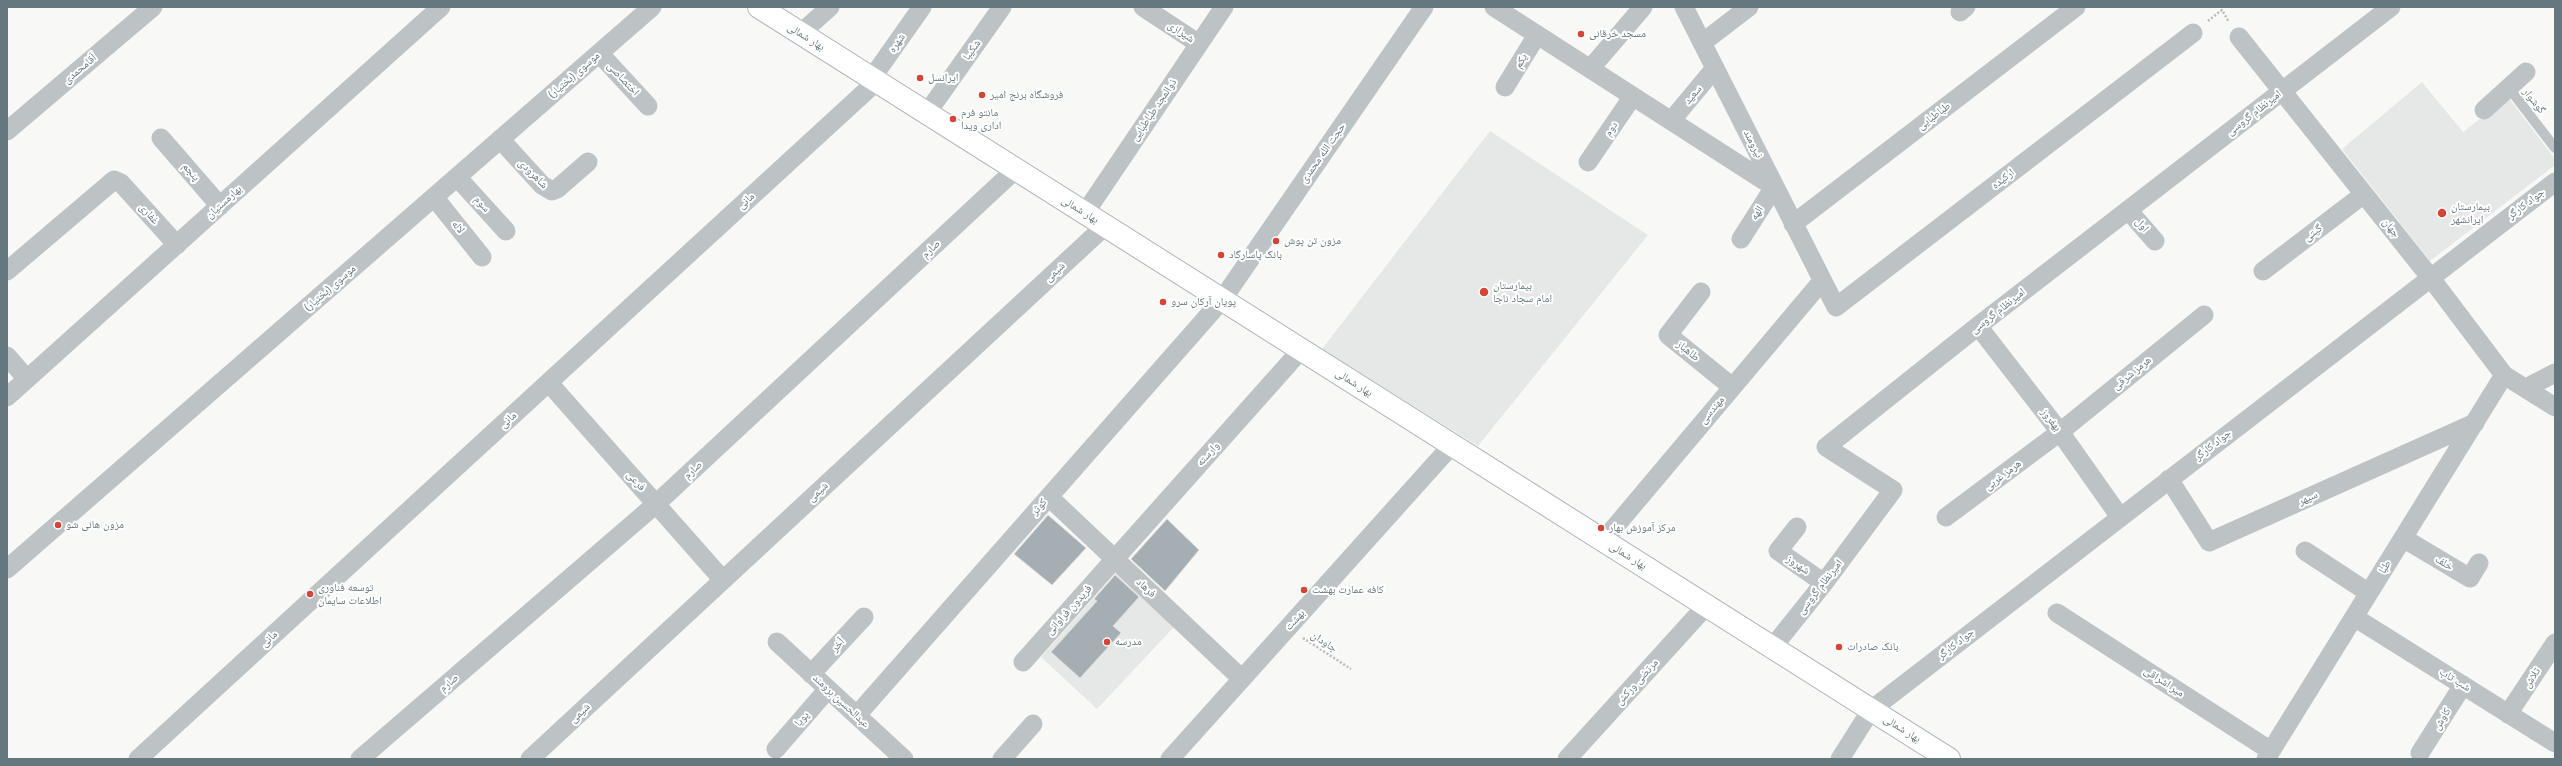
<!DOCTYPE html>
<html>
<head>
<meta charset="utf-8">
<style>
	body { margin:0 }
	#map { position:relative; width:2562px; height:766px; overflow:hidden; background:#f8f8f6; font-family:"Open Sans",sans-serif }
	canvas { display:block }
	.frame { position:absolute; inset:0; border:8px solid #66787f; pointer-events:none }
</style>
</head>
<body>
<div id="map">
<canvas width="2562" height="766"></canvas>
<div class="frame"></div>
</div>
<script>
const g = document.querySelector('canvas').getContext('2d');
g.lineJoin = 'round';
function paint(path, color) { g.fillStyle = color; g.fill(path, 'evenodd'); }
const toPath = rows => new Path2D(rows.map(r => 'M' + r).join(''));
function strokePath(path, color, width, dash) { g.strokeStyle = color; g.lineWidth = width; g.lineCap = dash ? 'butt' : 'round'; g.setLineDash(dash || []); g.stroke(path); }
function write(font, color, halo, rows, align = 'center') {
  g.font = font + ' "Open Sans","Noto Naskh Arabic",sans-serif'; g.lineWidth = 4; g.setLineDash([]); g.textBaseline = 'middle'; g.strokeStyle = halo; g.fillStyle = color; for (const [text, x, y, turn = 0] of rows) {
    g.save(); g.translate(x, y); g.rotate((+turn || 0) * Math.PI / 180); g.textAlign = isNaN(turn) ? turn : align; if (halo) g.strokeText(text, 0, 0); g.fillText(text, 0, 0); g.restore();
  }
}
paint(toPath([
	[2422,82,2463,132,2508,97,2555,159,2555,165,2430,261,2342,149],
	[1490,131,1648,235,1478,446,1322,349],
	[1118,571,1174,627,1097,709,1041,657]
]), '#e6e8e7');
const building = toPath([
	[1048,515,1086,548,1052,585,1014,554,1048,515],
	[1167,519,1199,550,1165,591,1131,559,1167,519],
	[1115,575,1139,597,1113,626,1121,633,1080,678,1051,652,1097,601,1094,599,1115,575]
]);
paint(building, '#a5afb3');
strokePath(building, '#dadad8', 1);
const secondary = toPath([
	[759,7,1949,759]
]);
strokePath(secondary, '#b2b9bc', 24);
strokePath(toPath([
	[2208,21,2222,10,2229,22],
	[1303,638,1351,669]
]), '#b8bcbe', 2.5, [2, 2]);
strokePath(toPath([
	[2509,88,2555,148]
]), '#bdc3c5', 10);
strokePath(toPath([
	[1143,7,1199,44],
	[1494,7,1774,187,1741,239],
	[1684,7,1836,307,2193,33],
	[1960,12,1966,7],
	[801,33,830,7],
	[2239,37,2430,277,2504,375,2555,407],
	[1702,43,1749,7],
	[599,53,648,106],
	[1590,69,1643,7],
	[872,78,922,7],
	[1505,87,1537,35],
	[2484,110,2526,72],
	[927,113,1002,7],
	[1671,121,1715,68],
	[7,131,153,7],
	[161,138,220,206],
	[500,139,542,185,552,191,557,189,588,162],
	[1588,162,1633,96],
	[457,177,506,231],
	[434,197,482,257],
	[2128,210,2155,241],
	[1085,213,1224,7],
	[1793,224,2076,7],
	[7,271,114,180,121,183,177,245],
	[2263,271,2364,194],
	[1701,292,1668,335,1731,386],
	[1978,326,2060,432,2120,517],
	[7,356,27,379],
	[549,383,723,580],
	[2526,388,2555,373],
	[7,397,441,7],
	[2169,479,2209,542,2475,423],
	[1049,497,1242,679],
	[1946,517,2060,432,2204,315],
	[1797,527,1778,551,1824,583],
	[2403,538,2470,578,2479,563],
	[1603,541,1822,281],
	[2305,551,2369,593],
	[7,569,652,7],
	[2057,613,2271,751],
	[2354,617,2555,743],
	[777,642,904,759],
	[1772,648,1824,583,1893,490,1826,447,1978,326,2391,7],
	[1023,662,1301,350],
	[811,674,864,617],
	[2508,714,2555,643],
	[857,715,1222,300,1424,7],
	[776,749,828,689],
	[2420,753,2463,685],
	[138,759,877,81],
	[360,759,656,504,1016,169],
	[530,759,1105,226],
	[1002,759,1033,724],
	[1170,759,1452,445],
	[1567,759,1706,606],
	[1840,759,1871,710,2555,182],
	[2266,759,2504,375]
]), '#bdc3c5', 19);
strokePath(secondary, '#fff', 22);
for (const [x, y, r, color] of [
	[1581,34,4,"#d64438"],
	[920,78,4,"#d64438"],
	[982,95,4,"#d64438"],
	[953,119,4,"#d64438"],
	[2442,213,5,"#d64438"],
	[1276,241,4,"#d64438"],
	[1221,255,4,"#d64438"],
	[1484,292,5,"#d64438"],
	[1163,302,4,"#d64438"],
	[58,525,4,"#d64438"],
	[1601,528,4,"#d64438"],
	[1304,590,4,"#d64438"],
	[310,594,4,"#d64438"],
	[1107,642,4,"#d64438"],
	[1839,647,4,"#d64438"]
]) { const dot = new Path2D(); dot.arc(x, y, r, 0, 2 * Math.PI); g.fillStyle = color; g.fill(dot); strokePath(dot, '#fff', 1.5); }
write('11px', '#66787f', '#fff', [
	["شیرازی",1181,32,34],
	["بهار شمالی",806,37,32],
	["شهره",897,43,-55],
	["شکیبا",972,50,-54],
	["یکم",1521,61,-59],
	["آقامحمدی",80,69,-40],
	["موسوی (بختیار)",574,75,-41],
	["اختصاصی",623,79,47],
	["سعید",1693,95,-50],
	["گوشوار",2534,101,52],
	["ذوالمجد طباطبایی",1154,110,-56],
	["امیرنظام گروسی",2254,113,-38],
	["طباطبایی",1934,116,-37],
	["دوم",1611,129,-56],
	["نیرومند",1753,144,63],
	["حجت الله محمدی",1323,153,-55],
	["پنجم",191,172,49],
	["شاهرودی",533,174,45],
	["ارکیده",2003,179,-38],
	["مانی",746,201,-43],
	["بهارمستیان",224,202,-42],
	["سوم",482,204,48],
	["جواد کارگر",2526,204,-37],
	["بهار شمالی",1080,210,32],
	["الهه",1757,213,-57],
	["غفاری",149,214,48],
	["اول",2142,225,49],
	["لاله",458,227,51],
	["جهان",2391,228,51],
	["گیتی",2313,233,-37],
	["صارم",931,249,-43],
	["شیمی",1055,272,-43],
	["موسوی (بختیار)",330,288,-41],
	["امیرنظام گروسی",1998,311,-38],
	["طاهباز",1688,351,39],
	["هرمز شرقی",2132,373,-39],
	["بهار شمالی",1354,383,32],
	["مهندسی",1712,410,-50],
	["مانی",508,420,-43],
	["بهفروز",2051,420,52],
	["جواد کارگر",2213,445,-38],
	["وارسته",1208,454,-48],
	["صارم",693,470,-43],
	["هرمز غربی",2003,475,-37],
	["فرعی",636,481,48],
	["شیمی",818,492,-43],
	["سپهر",2308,498,-24],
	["کوثر",1039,507,-49],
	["بهار شمالی",1628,556,32],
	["خلف",2444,563,31],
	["شهروز",1798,565,34],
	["طبا",2385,567,-58],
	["امیرنظام گروسی",1820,587,-52],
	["فرهاد",1146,588,43],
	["فریدون فراوانی",1069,610,-48],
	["بهشت",1295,620,-48],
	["مانی",269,639,-43],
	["جاودان",1324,642,33],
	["جواد کارگر",1956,644,-38],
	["آخر",838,645,-47],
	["تلاش",2532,678,-57],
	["شب تاب",2455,680,32],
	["مرتضی ورکش",1637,682,-48],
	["میر اشراقی",2164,682,33],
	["صارم",449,683,-41],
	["عبدالحسین برومند",841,701,43],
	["شیمی",580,713,-43],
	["پویا",802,719,-49],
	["کاوش",2442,719,-58],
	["بهار شمالی",1902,729,32]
]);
write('11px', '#66787f', '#fff', [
	["مسجد خرقانی",1589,34],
	["ایرانسل",928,78],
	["فروشگاه برنج امیر",990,95],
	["مانتو فرم",961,113],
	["اداری ویدا",961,126],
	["بیمارستان",2451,207],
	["ایرانشهر",2451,220],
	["مزون تن پوش",1284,241],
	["بانک پاسارگاد",1229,255],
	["بیمارستان",1493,286],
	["امام سجاد ناجا",1493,299],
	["پویان آرکان سرو",1171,302],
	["مزون هانی شو",66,525],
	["مرکز آموزش بهار",1609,528],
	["توسعه فناوری",318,588],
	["اطلاعات سایمان",318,601],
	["کافه عمارت بهشت",1312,590],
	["مدرسه",1115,642],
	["بانک صادرات",1847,647]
], 'left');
</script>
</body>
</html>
